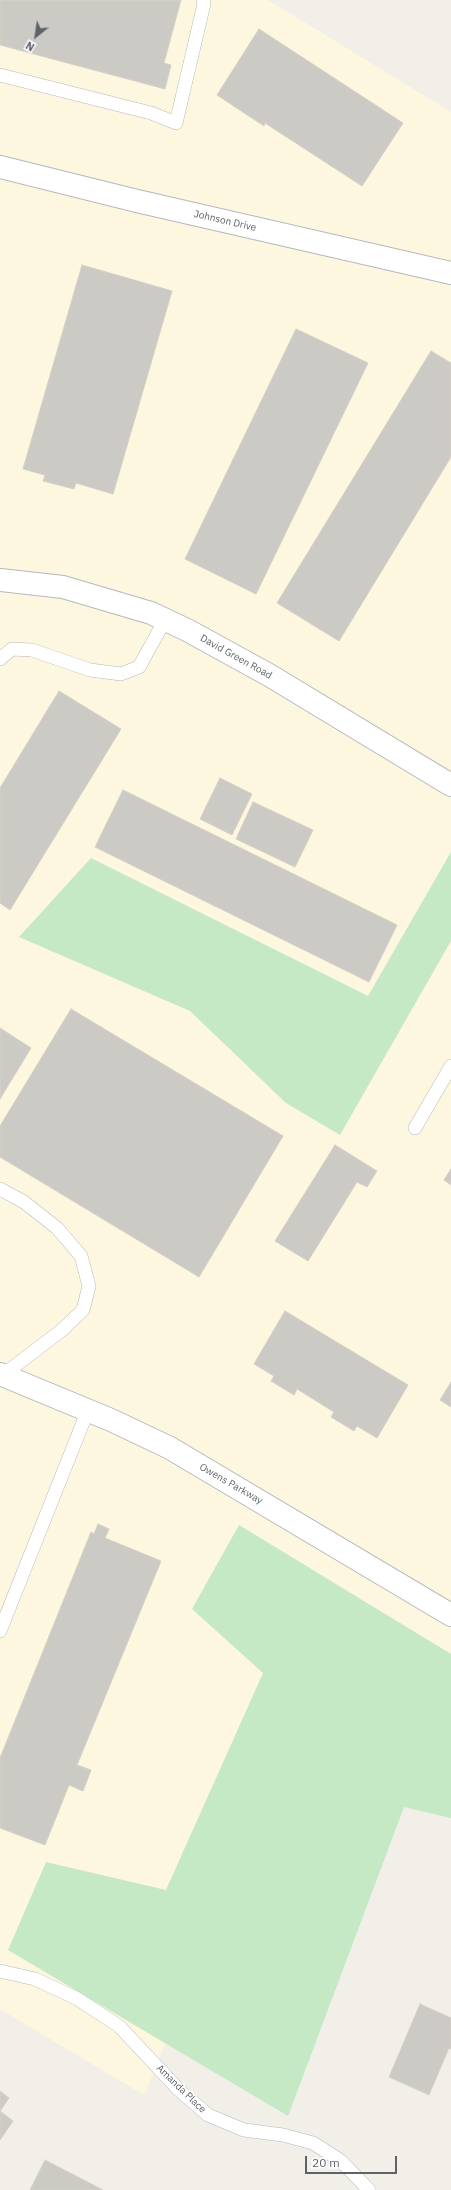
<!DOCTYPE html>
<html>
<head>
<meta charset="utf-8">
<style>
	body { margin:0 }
	#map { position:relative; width:451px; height:2190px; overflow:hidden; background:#f1efe8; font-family:"IBM Plex Sans",sans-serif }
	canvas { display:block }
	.north { position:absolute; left:16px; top:16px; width:40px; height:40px; -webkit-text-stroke:3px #fff; paint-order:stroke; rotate:210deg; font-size:11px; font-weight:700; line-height:16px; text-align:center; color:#5f6368 }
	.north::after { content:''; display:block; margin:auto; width:14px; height:18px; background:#5f6368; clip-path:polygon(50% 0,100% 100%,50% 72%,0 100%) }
	.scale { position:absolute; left:305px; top:2156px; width:92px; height:18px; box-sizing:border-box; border:2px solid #5f6368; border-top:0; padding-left:5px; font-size:12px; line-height:14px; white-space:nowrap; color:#5f6368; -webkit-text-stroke:3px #fff; paint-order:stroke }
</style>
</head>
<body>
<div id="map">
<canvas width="451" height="2190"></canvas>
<div class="north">N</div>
<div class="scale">20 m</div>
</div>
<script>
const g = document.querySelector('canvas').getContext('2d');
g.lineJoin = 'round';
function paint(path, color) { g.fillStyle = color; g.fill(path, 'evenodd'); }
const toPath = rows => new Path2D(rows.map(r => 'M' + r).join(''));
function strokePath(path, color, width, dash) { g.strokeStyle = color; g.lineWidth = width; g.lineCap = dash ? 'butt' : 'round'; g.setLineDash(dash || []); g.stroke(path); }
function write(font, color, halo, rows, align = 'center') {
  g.font = font + ' "IBM Plex Sans",sans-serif'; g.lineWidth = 3; g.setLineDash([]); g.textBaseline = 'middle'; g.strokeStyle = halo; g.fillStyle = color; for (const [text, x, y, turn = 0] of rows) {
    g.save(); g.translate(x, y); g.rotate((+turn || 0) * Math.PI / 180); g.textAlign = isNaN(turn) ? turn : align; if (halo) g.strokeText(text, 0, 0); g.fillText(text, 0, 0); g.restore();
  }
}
paint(toPath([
	[0,0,268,0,451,112,451,1679,344,1617,144,2095,0,2009]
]), '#fef7e0');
paint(toPath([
	[451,852,451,941,340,1135,286,1103,190,1011,19,937,91,858,368,996],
	[239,1525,451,1654,451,1818,404,1807,288,2116,8,1950,46,1862,166,1890,263,1673,192,1609]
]), '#c5e8c5');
const building = toPath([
	[0,0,181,0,164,63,171,65,165,89,0,45,0,0],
	[259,29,403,123,362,186,265,123,264,126,217,95,259,29],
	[82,265,172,291,113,494,76,483,74,489,43,481,45,475,23,469,82,265],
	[296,329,368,363,256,594,185,559,296,329],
	[431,351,451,363,451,457,339,641,277,603,431,351],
	[59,691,121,729,10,910,0,903,0,788,59,691],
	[220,778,252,794,232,835,200,819,220,778],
	[123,790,397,925,369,982,95,847,123,790],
	[253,802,313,830,295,867,236,839,253,802],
	[71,1009,283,1136,199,1277,0,1157,0,1126,71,1009],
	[0,1028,31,1048,0,1099,0,1028],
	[335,1145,377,1171,367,1187,357,1182,308,1261,275,1241,335,1145],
	[451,1169,451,1185,444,1180,451,1169],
	[285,1311,408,1385,377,1438,357,1426,354,1431,331,1417,334,1412,297,1389,294,1395,271,1381,274,1376,254,1364,285,1311],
	[451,1382,451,1407,440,1400,451,1382],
	[98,1524,109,1529,105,1538,161,1561,77,1765,91,1770,83,1791,69,1785,45,1845,0,1828,0,1758,91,1532,94,1534,98,1524],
	[420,2004,451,2018,451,2049,449,2048,429,2095,389,2077,420,2004],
	[0,2091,9,2098,0,2111,0,2091],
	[0,2111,13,2121,0,2140,0,2111],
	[45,2160,103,2190,30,2190,45,2160]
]);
paint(building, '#cccac5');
strokePath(building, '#d6d1c6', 1);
const lane = toPath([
	[0,75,151,113,176,123,204,4,203,0],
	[0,659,12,649,32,650,90,670,121,674,139,667,165,620],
	[415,1128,451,1066],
	[0,1189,24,1202,57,1228,81,1256,89,1286,83,1310,62,1330,3,1375],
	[0,1631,88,1410],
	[0,1971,35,1979,76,1998,119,2026,179,2090,208,2115,244,2130,283,2135,313,2143,341,2161,369,2190]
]);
const street = toPath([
	[0,167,137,201,451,273],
	[0,580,63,587,151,613,187,630,269,675,451,785],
	[0,1374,111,1420,170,1448,451,1615]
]);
strokePath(lane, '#b5b8bc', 14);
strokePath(street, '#b5b8bc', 24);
strokePath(lane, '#fff', 13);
strokePath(street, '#fff', 22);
write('10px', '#5f6368', '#fff', [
	["Johnson Drive",225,221,13],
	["David Green Road",236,657,29],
	["Owens Parkway",231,1484,30],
	["Amanda Place",181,2089,44]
]);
</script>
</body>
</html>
